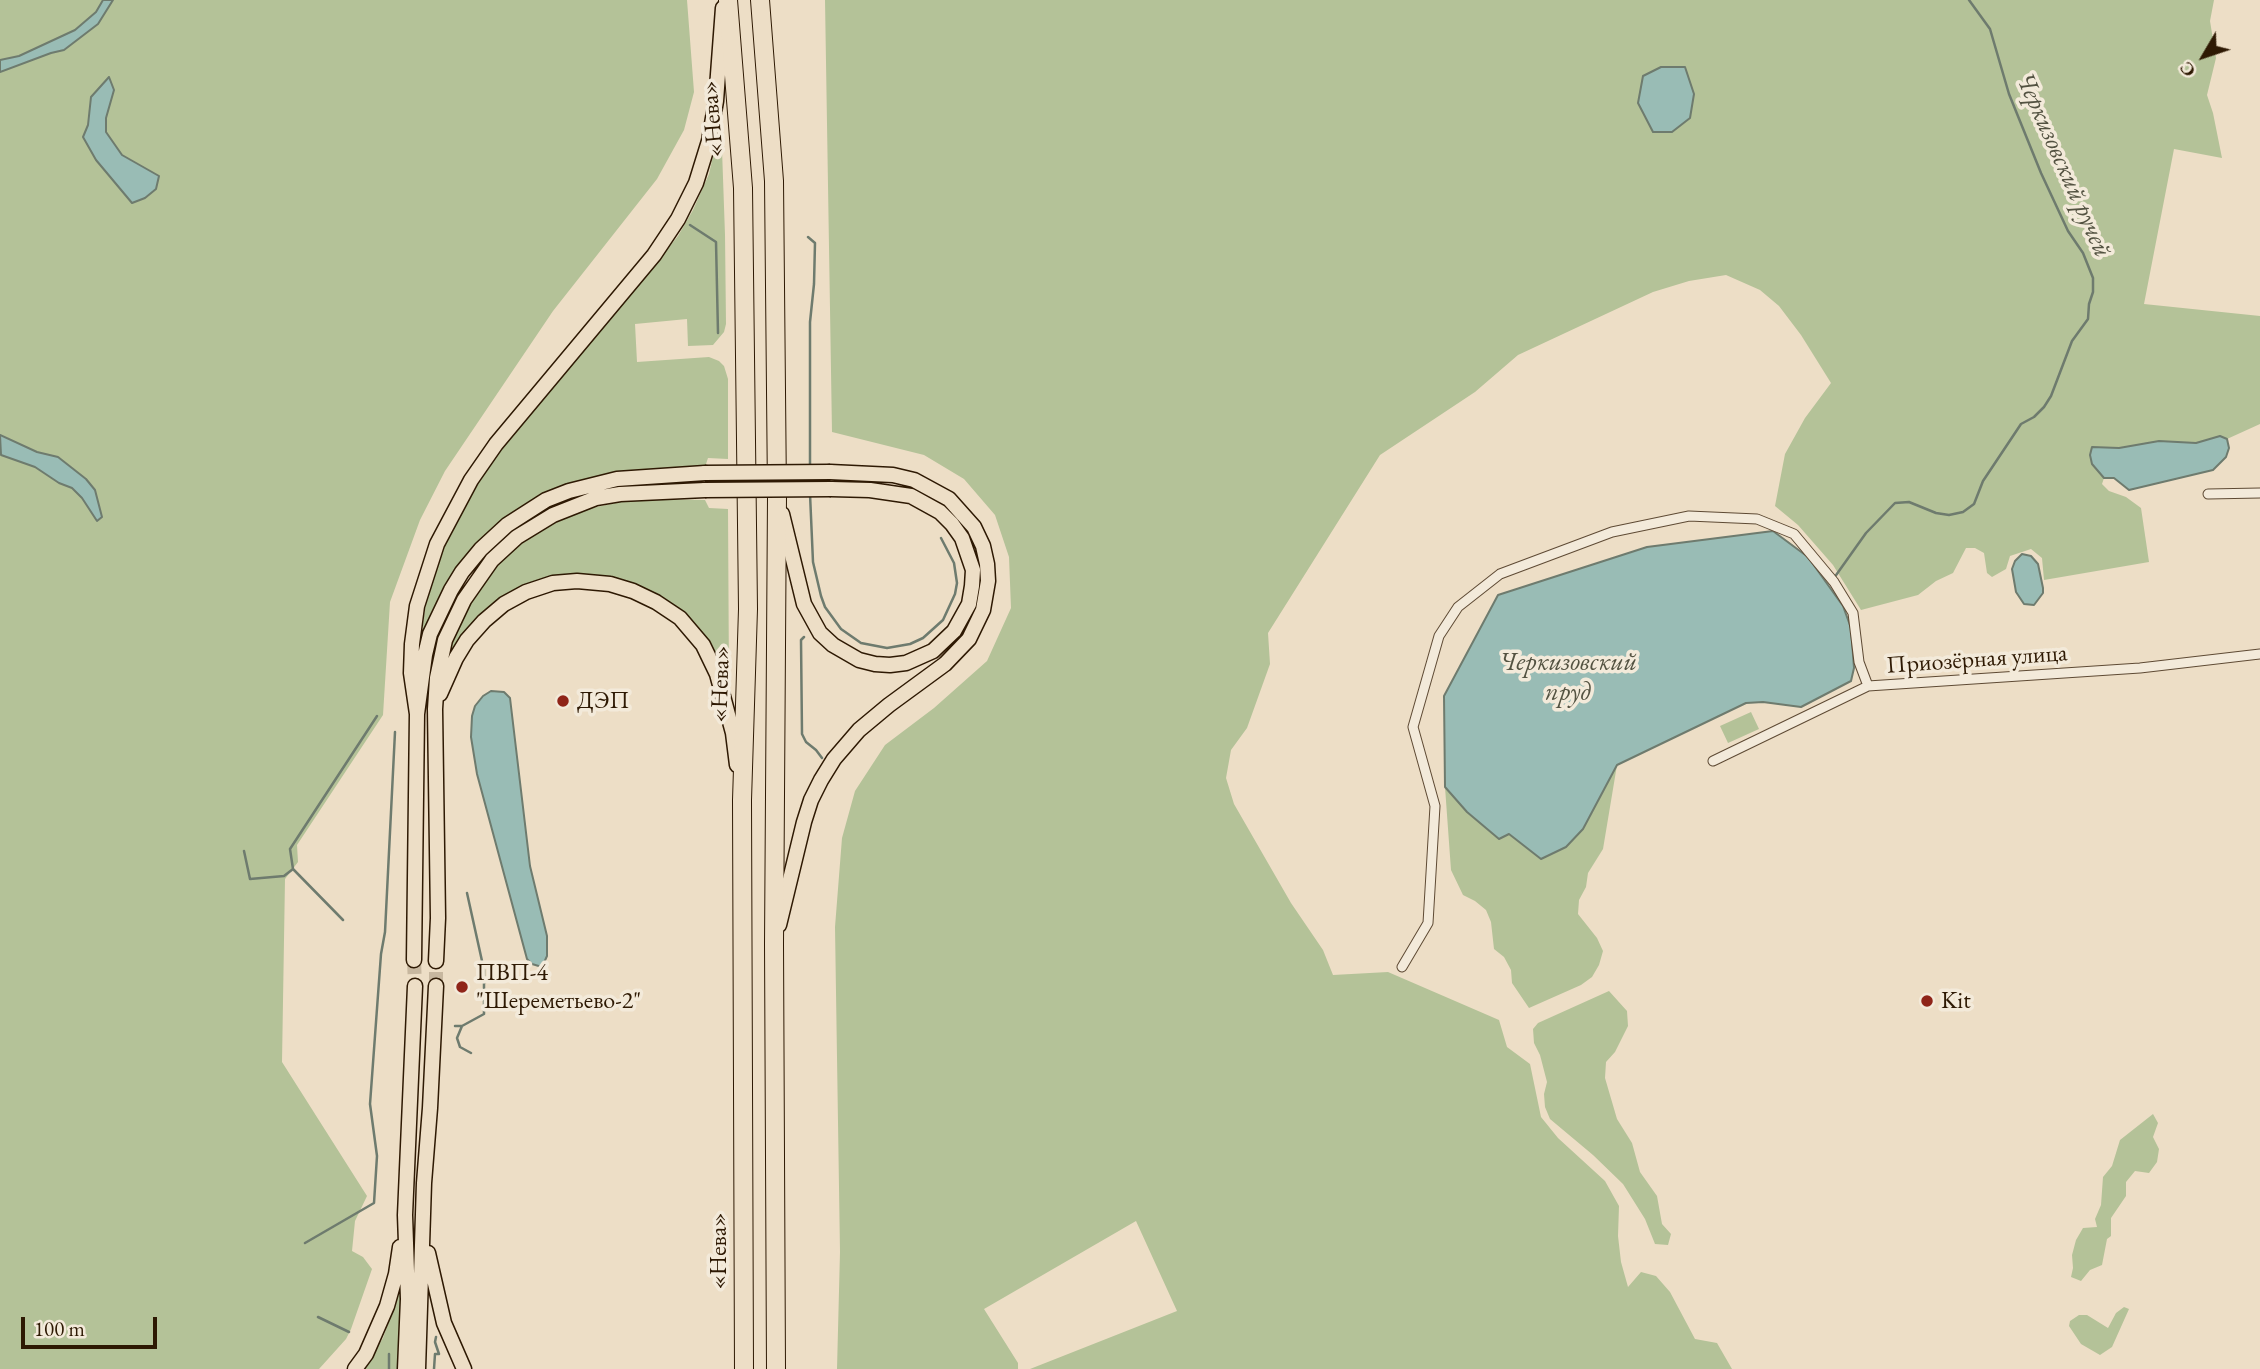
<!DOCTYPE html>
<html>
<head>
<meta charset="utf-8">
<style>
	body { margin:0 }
	#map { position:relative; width:2260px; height:1369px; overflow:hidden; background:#eddec6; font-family:"EB Garamond",serif }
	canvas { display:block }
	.north { position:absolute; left:2169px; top:21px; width:70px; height:70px; -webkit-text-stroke:5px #f3eada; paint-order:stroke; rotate:231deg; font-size:19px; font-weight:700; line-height:28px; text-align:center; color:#2e1903 }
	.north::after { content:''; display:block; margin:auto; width:24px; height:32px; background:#2e1903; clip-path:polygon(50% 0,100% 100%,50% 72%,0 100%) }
	.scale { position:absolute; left:21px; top:1317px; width:136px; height:32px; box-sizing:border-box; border:4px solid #2e1903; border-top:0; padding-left:9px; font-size:21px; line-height:24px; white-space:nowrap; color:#2e1903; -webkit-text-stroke:5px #f3eada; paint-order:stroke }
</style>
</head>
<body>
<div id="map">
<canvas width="2260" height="1369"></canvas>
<div class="north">С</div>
<div class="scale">100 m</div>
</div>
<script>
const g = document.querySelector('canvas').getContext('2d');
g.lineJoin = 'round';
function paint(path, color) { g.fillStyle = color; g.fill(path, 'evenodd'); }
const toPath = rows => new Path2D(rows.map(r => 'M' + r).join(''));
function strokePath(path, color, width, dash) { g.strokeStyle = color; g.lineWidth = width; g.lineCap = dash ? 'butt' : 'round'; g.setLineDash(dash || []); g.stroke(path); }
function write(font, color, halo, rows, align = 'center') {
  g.font = font + ' "EB Garamond",serif'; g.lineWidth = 7; g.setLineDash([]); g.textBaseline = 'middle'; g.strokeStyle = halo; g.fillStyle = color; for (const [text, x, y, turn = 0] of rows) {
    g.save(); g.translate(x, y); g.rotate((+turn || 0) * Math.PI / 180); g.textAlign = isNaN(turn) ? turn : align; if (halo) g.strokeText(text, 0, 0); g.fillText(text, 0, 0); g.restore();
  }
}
paint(toPath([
	[0,0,103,0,96,12,75,30,19,56,0,60],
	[113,0,687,0,694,92,684,130,657,179,553,311,445,471,420,520,390,602,383,715,297,845,298,862,285,879,282,1062,367,1196,355,1221,352,1251,363,1257,372,1269,351,1329,346,1339,319,1369,0,1369,0,72,51,53,64,50,98,24],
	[114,90,106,118,106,132,122,155,159,176,115,181,96,160,83,137,88,125,91,97],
	[825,0,2214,0,2210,21,2216,58,2207,95,2213,113,2222,158,2174,149,2144,304,2260,316,2260,424,2227,439,2220,436,2196,443,2159,441,2119,448,2092,448,2092,464,2104,478,2102,484,2109,491,2126,497,2141,508,2149,562,2044,580,2042,558,2031,549,2010,556,2006,569,1992,577,1987,573,1984,553,1975,548,1966,548,1953,573,1936,581,1918,595,1861,610,1833,565,1798,525,1775,506,1785,454,1805,418,1831,383,1801,335,1779,306,1760,290,1726,275,1689,281,1653,292,1518,355,1475,392,1380,455,1268,633,1270,664,1247,728,1231,750,1226,778,1234,804,1291,903,1323,950,1333,975,1388,972,1499,1020,1507,1047,1530,1064,1541,1117,1558,1138,1605,1181,1619,1206,1618,1236,1621,1262,1628,1287,1641,1272,1656,1276,1670,1292,1695,1339,1717,1343,1732,1369,1030,1369,1177,1311,1136,1221,984,1309,1018,1363,1018,1369,837,1369,840,1252,835,927,842,838,855,791,885,745,934,708,987,661,1011,608,1009,557,995,515,964,479,924,455,832,432],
	[721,121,725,235,726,324,724,332,713,345,688,346,687,319,635,324,637,362,709,357,719,361,724,366,728,379,728,459,708,458,705,467,591,479,477,545,419,656,426,601,443,547,477,483,503,448,678,236,693,210,709,174],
	[658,499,705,500,709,508,728,509,729,685,714,652,701,634,636,585,523,588,445,669,451,647,469,603,497,565,521,543,539,530,587,509,620,502],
	[1751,712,1759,729,1728,743,1720,726],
	[1617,765,1603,849,1588,873,1586,887,1579,900,1578,914,1597,938,1603,951,1599,965,1592,977,1581,985,1529,1008,1512,983,1511,970,1504,957,1494,949,1491,922,1486,910,1475,901,1463,895,1451,870,1445,787,1467,812,1509,834,1566,847,1583,829],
	[1609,991,1627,1011,1628,1026,1615,1052,1606,1062,1605,1078,1617,1119,1632,1143,1640,1172,1657,1196,1662,1224,1671,1234,1668,1245,1655,1244,1645,1219,1623,1184,1593,1155,1550,1119,1545,1107,1544,1094,1547,1082,1540,1055,1534,1043,1533,1029,1538,1023],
	[2153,1114,2158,1123,2153,1137,2159,1149,2157,1162,2149,1173,2135,1171,2126,1182,2126,1196,2111,1218,2111,1236,2107,1239,2102,1265,2090,1270,2081,1281,2071,1277,2073,1268,2072,1255,2076,1240,2083,1228,2097,1227,2095,1219,2101,1205,2103,1177,2112,1166,2120,1140],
	[400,1290,402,1290,399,1369,364,1369,383,1338],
	[2124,1307,2129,1309,2112,1347,2100,1355,2081,1344,2069,1326,2070,1321,2079,1315,2087,1315,2108,1328,2116,1313]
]), '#b4c298');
const water = toPath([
	[103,0,113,0,98,24,64,50,51,53,0,72,0,60,19,56,75,30,96,12,103,0],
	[1661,67,1685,67,1694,94,1690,118,1672,132,1653,132,1638,103,1643,76,1661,67],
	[109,77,114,90,106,118,106,132,122,155,159,176,156,189,145,198,132,203,96,160,83,137,88,125,91,97,109,77],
	[0,435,37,452,58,457,86,479,95,490,102,517,97,521,82,498,72,488,59,483,35,467,1,455,0,435],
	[2220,436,2227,439,2229,448,2226,457,2213,470,2129,490,2114,478,2104,478,2092,464,2090,455,2092,447,2119,448,2159,441,2196,443,2220,436],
	[1773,531,1808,557,1843,606,1851,628,1854,668,1851,681,1801,707,1763,702,1746,703,1617,765,1583,829,1566,847,1541,859,1509,834,1499,839,1467,812,1445,787,1444,696,1498,595,1647,547,1773,531],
	[2022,554,2031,556,2038,564,2043,588,2043,593,2034,605,2024,604,2016,592,2012,569,2015,561,2022,554],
	[491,691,504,692,510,698,530,866,547,936,547,956,542,967,532,964,527,959,477,774,471,737,472,716,475,706,483,696,491,691]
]);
paint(water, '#99bcb5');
strokePath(water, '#6e7b6e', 2);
strokePath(toPath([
	[690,225,716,242,718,333],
	[808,237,815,243,814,284,810,322,810,466],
	[810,494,813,562,821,596,825,607,841,629,861,643,887,648,910,644,923,638,943,620,955,594,957,583,954,563,941,538],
	[1834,578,1866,533,1895,503,1909,502,1936,513,1949,515,1963,512,1974,504,1983,481,2021,424,2034,417,2044,407,2051,396,2072,341,2088,319,2089,304,2093,292,2093,278,2083,253,2068,231,2041,173,2009,94,1990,29,1969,0],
	[804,637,801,640,802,734,806,742,816,750,822,758],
	[244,851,250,879,284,876,293,869],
	[343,920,293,869,290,849,377,716],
	[455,1026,462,1026,484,1014,484,970,467,893],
	[462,1026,457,1038,460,1047,471,1053],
	[305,1243,374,1203,377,1156,370,1104,381,954,385,932,395,732],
	[318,1317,349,1332],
	[389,1369,389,1354],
	[434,1369,435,1354,439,1354,435,1342,436,1337]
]), '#6e7b6e', 2.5);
strokePath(toPath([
	[414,960,415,986],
	[436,986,436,961]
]), '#c7b79f', 14, [14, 7]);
const street = toPath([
	[2208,494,2260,493],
	[1713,761,1868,686,2140,668,2260,654],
	[1402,967,1428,923,1435,806,1413,727,1439,636,1458,607,1500,574,1612,532,1689,516,1757,519,1794,534,1834,582,1853,613,1859,662,1868,686]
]);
const primary = toPath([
	[782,514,804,604,820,633,833,645,859,660,875,664,890,665,906,663,933,651,954,631,969,604,972,586,973,570,962,538,952,524,940,512,911,496,870,490,831,489],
	[440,694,456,658,467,640,484,621,504,604,526,592,553,583,577,581,610,584,633,591,656,602,680,618,703,645,717,674,733,733,737,765],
	[417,714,411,673,412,644,417,606,437,544,471,480,496,444,654,255,678,219,696,183,709,141,716,101,723,8],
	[779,925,804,822,811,800,821,780,834,759,859,730,889,705,945,664,969,639,983,610,988,581,987,564,983,546,974,527,949,499,914,480,893,475,830,472],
	[414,960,417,714,425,655,430,634,451,590,462,572,481,549,507,525,546,500,569,491,617,479,705,473],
	[436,961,438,918,435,709,437,678,445,640,464,600,492,560,517,537,553,515,596,498,620,494,705,490],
	[428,1253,444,1323,464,1369],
	[355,1369,366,1354,387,1306,396,1274,400,1247],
	[405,1369,408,1299,405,1215,415,986],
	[418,1369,424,1183,430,1108,436,986]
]);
const highway = toPath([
	[728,0,743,188,748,609,742,800,744,1369],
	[760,0,774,181,777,496,774,943,776,1369]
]);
strokePath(street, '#5e4a34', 11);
strokePath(primary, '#2e1903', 17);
strokePath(highway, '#2e1903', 20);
strokePath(street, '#f3eada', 9);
strokePath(primary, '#eddec6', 14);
strokePath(highway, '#eddec6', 18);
const primaryBridge = toPath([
	[705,473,830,472],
	[705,490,831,489]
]);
strokePath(primaryBridge, '#2e1903', 17, []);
strokePath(primaryBridge, '#eddec6', 14);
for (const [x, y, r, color] of [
	[563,701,7,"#8f2418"],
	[462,987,7,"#8f2418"],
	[1927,1001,7,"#8f2418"]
]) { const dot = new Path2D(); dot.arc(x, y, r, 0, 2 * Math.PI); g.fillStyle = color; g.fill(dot); strokePath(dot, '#f3eada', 2.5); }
write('24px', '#2e1903', '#f3eada', [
	["«Нева»",713,119,-95],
	["Приозёрная улица",1977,660,-4],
	["«Нева»",721,684,-88],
	["«Нева»",719,1251,-90]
]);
write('24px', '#2e1903', '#f3eada', [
	["ДЭП",577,701],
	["ПВП-4",476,973],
	["\"Шереметьево-2\"",476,1001],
	["Kit",1941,1001]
], 'left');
write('italic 26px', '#535241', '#f3eada', [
	["Черкизовский ручей",2063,165,66],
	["Черкизовский",1568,663],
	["пруд",1568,693]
]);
</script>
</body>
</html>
